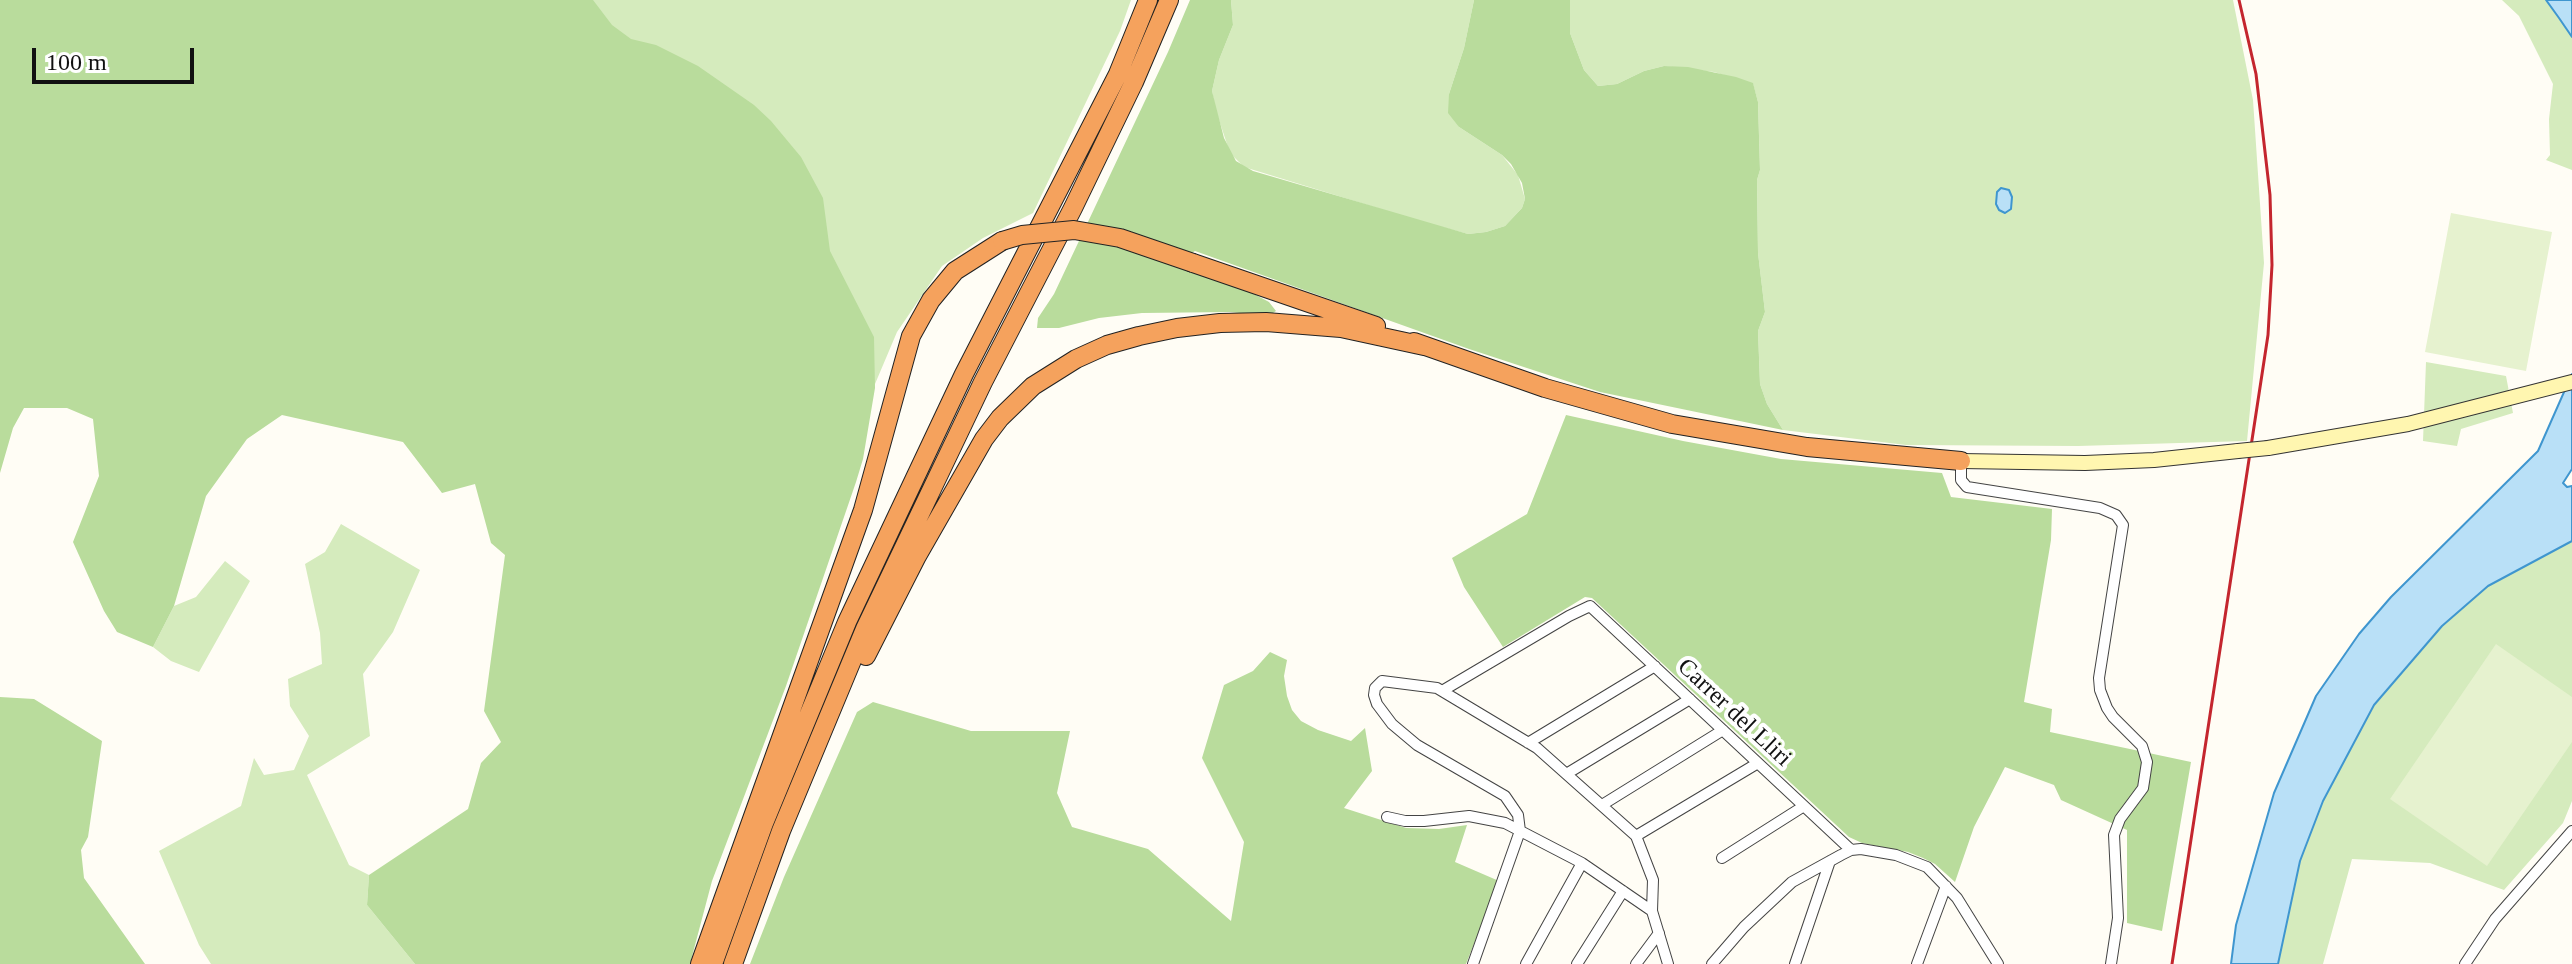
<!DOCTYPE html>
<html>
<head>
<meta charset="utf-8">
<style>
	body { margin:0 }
	#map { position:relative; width:2572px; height:964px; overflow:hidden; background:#fffdf5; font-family:Georgia,serif }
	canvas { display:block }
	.scale { position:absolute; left:32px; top:48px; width:162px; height:36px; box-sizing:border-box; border:4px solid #111; border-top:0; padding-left:10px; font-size:24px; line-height:28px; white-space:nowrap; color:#111; -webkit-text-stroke:6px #fff; paint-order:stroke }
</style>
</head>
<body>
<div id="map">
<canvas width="2572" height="964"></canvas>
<div class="scale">100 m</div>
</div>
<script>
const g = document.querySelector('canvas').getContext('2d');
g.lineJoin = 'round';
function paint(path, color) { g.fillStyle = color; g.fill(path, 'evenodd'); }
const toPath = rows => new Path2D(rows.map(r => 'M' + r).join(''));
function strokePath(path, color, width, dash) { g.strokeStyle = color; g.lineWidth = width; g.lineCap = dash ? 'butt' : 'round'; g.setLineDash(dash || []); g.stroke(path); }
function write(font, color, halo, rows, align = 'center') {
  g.font = font + ' Georgia,serif'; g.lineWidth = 8; g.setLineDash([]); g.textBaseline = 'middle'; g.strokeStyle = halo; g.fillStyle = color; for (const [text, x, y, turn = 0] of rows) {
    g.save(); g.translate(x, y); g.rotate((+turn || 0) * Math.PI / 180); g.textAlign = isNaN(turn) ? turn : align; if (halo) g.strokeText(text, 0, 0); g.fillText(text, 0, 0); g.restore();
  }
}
paint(toPath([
	[581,0,1131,0,1120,31,1033,213,983,238,942,266,897,332,864,410,615,40],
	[1231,0,1474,0,1464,48,1449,94,1459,127,1502,155,1518,175,1525,199,1522,208,1505,226,1486,232,1468,234,1423,222,1244,167,1230,153,1216,111,1212,91,1219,60,1233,25],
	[1570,0,2233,0,2253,100,2264,263,2247,441,2078,446,1906,445,1783,430,1767,404,1760,384,1758,331,1765,312,1758,253,1757,180,1760,170,1758,102,1753,84,1714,72,1664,66,1644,71,1617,84,1598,86,1584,70,1570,33],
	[2502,0,2546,0,2572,37,2572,170,2546,160,2550,155,2549,119,2553,84,2519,16],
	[2426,362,2506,376,2513,413,2461,429,2457,446,2423,441],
	[341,524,420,570,393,632,363,674,370,736,307,775,349,865,369,875,367,905,415,964,211,964,199,945,159,851,241,806,254,758,264,775,294,770,309,736,290,706,288,679,322,664,320,633,305,564,325,552],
	[2572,541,2572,801,2563,823,2504,890,2430,863,2352,859,2323,964,2278,964,2300,861,2323,801,2374,706,2442,626,2488,586],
	[225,561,250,581,199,672,171,661,153,647,174,606,196,597]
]), '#d5ebbd');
paint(toPath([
	[0,0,593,0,612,25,631,39,656,45,698,66,754,105,771,121,801,157,823,198,830,251,874,337,875,388,863,459,856,482,786,686,712,881,690,964,415,964,367,905,369,875,468,809,481,763,501,742,484,711,505,555,491,543,475,484,442,493,403,442,282,415,247,439,206,496,174,606,153,647,117,632,104,611,73,542,99,476,93,419,67,408,24,408,13,428,0,473],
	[1190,0,1231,0,1233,25,1219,60,1212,91,1224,138,1236,161,1253,171,1468,234,1486,232,1505,226,1522,208,1525,199,1522,183,1511,164,1502,155,1459,127,1448,113,1449,94,1464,48,1474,0,1570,0,1570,33,1584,70,1598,86,1617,84,1644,71,1664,66,1688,67,1736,77,1753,83,1758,102,1760,170,1757,180,1758,253,1765,312,1758,331,1760,384,1767,404,1783,430,1600,392,1469,349,1195,251,1185,257,1269,302,1276,311,1268,316,1230,312,1142,313,1099,318,1059,328,1037,328,1038,318,1054,294,1168,52],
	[1566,415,1683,441,1781,459,1942,473,1951,497,2052,509,2051,540,2024,702,2052,709,2050,732,2191,762,2162,931,2127,923,2127,830,2061,800,2054,785,2005,767,1974,827,1955,882,1935,864,1923,858,1908,852,1862,843,1849,837,1592,598,1585,597,1503,647,1464,587,1452,558,1527,514],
	[1270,652,1287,660,1284,676,1287,696,1292,710,1301,721,1318,730,1351,741,1365,728,1372,771,1344,808,1406,828,1439,829,1467,825,1455,862,1499,881,1466,964,750,964,784,877,857,712,873,702,971,731,1070,731,1057,793,1072,827,1148,849,1231,921,1244,842,1202,758,1224,685,1253,671],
	[0,697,34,699,102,741,88,837,81,850,84,878,145,964,0,964]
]), '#b9dc9c');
paint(toPath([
	[2451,213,2552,232,2526,371,2425,352],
	[2496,644,2572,697,2572,742,2487,866,2390,799]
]), '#e6f2cf');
const water = toPath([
	[2546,0,2572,0,2572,37,2559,18,2546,0],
	[2001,188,2009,190,2012,197,2011,209,2005,213,1999,210,1996,204,1997,192,2001,188],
	[2572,374,2572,469,2563,483,2567,487,2572,486,2572,541,2488,586,2442,626,2374,705,2323,801,2300,861,2278,964,2231,964,2236,925,2274,793,2316,696,2359,634,2391,597,2538,451,2572,374]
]);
paint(water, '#b9e0f7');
strokePath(water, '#3f96cf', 2);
const street = toPath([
	[1961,461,1961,480,1967,487,2100,508,2116,515,2123,525,2099,678,2100,690,2107,708,2113,717,2142,746,2147,762,2143,788,2120,819,2114,835,2118,918,2111,964],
	[1442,691,1569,616,1590,606,1851,850],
	[1528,743,1655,666],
	[1568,773,1690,699],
	[1602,805,1723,730],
	[1387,817,1405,821,1424,821,1469,816,1505,823,1582,863,1652,911],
	[1636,836,1758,763],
	[1722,858,1804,806],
	[1473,964,1520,831,1518,815,1505,796,1417,745,1392,724,1377,704,1374,695,1375,688,1382,681,1437,688,1537,748,1636,836,1653,880,1652,911,1668,964],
	[1526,964,1582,863],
	[1577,964,1623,891],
	[1636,964,1659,933],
	[1712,964,1744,927,1792,882,1841,855,1851,850,1861,849,1896,855,1927,867,1957,898,1998,964],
	[1795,964,1830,861],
	[1917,964,1946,886],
	[2465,964,2495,919,2572,831]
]);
const secondary = toPath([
	[2268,448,2408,424,2572,382],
	[1961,461,2085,463,2154,460,2238,451]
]);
const highway = toPath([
	[1193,263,1376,326],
	[1414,342,1545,388,1672,424,1807,447,1961,461],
	[866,656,917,556,984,439,1000,418,1033,386,1076,359,1107,345,1139,336,1177,328,1220,323,1266,322,1341,328,1424,346],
	[700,964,863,510,911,336,931,300,955,271,1002,241],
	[713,964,764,823,847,622,964,374,1118,74,1148,0],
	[733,964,781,831,865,629,983,382,1073,208,1134,82,1169,0]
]);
strokePath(street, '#444', 12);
strokePath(secondary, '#333', 16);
strokePath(highway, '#222', 20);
strokePath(street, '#fff', 10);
strokePath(secondary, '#fff6b0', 14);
strokePath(highway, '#f5a25d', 18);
strokePath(toPath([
	[2172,964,2268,335,2272,265,2270,195,2256,74,2239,0]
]), '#c4262e', 3);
const secondaryBridge = toPath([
	[2238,451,2268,448]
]);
const highwayBridge = toPath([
	[1002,241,1022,235,1074,230,1120,238,1193,263]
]);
strokePath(secondaryBridge, '#333', 16, []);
strokePath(highwayBridge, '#222', 20, []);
strokePath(secondaryBridge, '#fff6b0', 14);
strokePath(highwayBridge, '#f5a25d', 18);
write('24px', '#111', '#fff', [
	["Carrer del Lliri",1734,713,43]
]);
</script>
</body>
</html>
